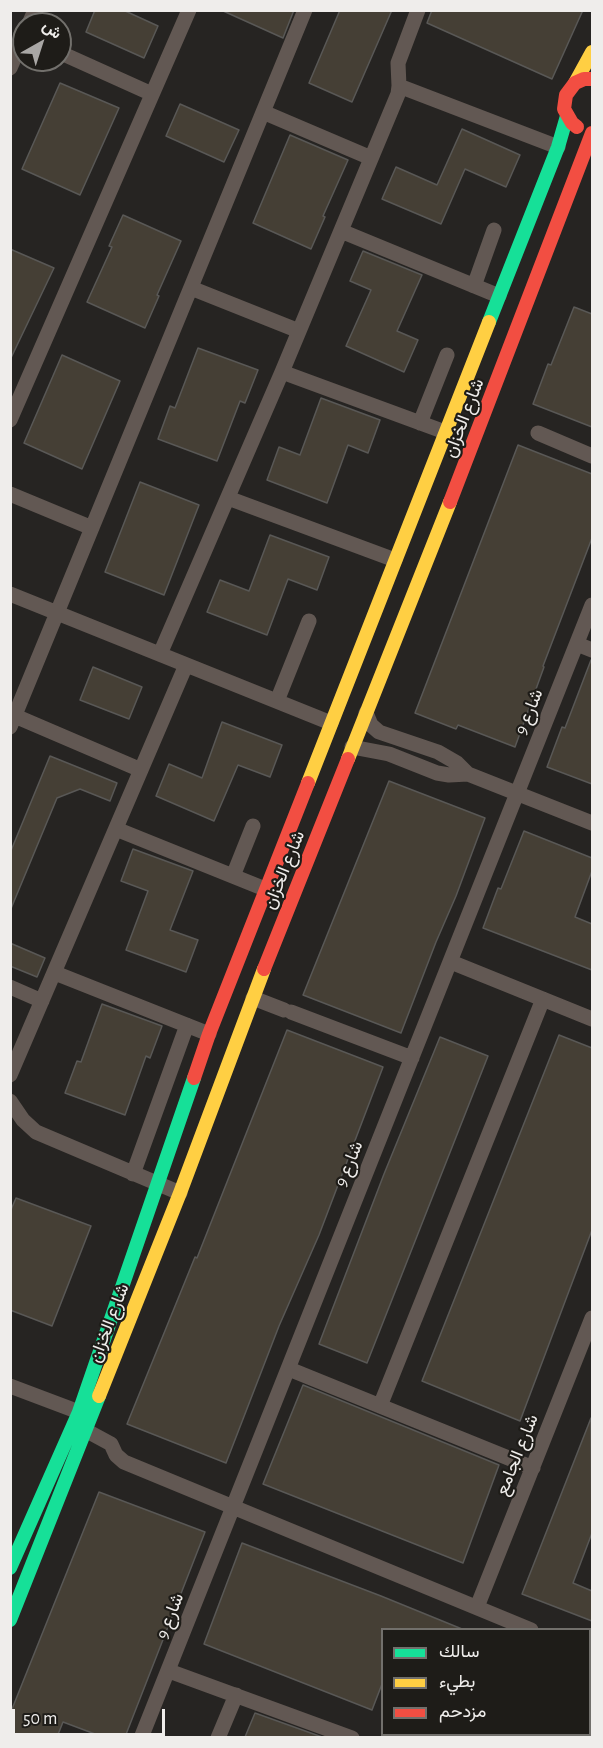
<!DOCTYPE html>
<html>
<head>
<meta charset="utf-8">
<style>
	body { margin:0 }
	#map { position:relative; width:603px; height:1748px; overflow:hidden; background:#262422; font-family:"Alegreya Sans",Vazirmatn,sans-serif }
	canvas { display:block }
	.frame { position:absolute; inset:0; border:12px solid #efedeb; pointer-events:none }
	.legend { position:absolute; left:381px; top:1628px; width:210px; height:108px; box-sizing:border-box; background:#1e1c18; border:2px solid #72706c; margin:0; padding:8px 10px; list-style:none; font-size:18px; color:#efedeb }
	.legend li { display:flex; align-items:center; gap:12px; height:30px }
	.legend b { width:30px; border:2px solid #72706c }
	.north { position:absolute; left:12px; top:12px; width:60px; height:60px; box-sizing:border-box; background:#1e1c18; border:2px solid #72706c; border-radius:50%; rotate:39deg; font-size:16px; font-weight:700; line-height:24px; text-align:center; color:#efedeb }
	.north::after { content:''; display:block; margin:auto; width:21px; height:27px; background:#a9a7a5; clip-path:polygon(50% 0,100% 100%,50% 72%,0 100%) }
	.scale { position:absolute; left:12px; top:1709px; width:153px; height:27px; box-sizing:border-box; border:3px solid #efedeb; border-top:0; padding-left:8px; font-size:18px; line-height:21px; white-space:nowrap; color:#efedeb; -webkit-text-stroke:4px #1e1c18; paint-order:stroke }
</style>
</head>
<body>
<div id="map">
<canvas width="603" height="1748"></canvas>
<div class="frame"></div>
<ul class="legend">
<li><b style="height:8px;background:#16e098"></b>سالك</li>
<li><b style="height:8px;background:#ffcf43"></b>بطيء</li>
<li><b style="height:8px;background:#f24e42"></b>مزدحم</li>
</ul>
<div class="north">ش</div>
<div class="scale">50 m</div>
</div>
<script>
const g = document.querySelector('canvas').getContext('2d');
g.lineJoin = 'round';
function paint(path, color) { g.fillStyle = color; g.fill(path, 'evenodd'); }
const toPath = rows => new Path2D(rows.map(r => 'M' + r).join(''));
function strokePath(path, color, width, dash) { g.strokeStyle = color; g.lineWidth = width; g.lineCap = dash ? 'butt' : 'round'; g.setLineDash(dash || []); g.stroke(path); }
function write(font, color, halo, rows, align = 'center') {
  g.font = font + ' "Alegreya Sans",Vazirmatn,sans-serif'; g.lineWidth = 4.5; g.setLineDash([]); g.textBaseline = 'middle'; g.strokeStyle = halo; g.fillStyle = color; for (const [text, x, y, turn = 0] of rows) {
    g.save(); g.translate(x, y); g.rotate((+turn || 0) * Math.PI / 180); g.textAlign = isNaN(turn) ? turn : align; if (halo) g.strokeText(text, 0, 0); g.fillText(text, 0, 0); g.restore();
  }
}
const building = toPath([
	[95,10,123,10,158,26,144,58,86,32,95,10],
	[221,10,294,10,283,38,221,10],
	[340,10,392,10,352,102,309,83,340,10],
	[432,10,583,10,552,79,427,23,432,10],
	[60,83,119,108,80,195,22,169,60,83],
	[180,104,239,130,224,162,166,136,180,104],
	[462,129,520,155,506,187,465,169,441,224,382,199,396,167,437,185,462,129],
	[290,135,348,160,323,216,325,217,311,249,253,223,290,135],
	[123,215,181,241,157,295,159,296,145,328,87,302,112,247,109,246,123,215],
	[10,249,54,268,10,360,10,249],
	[363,251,422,275,397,331,418,340,404,372,346,346,371,290,350,281,363,251],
	[574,307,592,314,592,427,533,404,548,364,551,365,574,307],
	[198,348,258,370,245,403,240,401,217,461,158,439,170,406,175,408,198,348],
	[62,355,120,381,82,469,24,443,62,355],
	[321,398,380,420,368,453,348,445,327,503,267,480,279,447,300,455,321,398],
	[518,445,592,474,592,538,543,666,544,667,515,747,458,725,456,729,415,713,518,445],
	[140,482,199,505,164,595,105,572,140,482],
	[270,535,329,557,317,590,288,579,267,635,207,612,220,580,249,591,270,535],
	[591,660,592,660,592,784,547,767,562,727,565,728,591,660],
	[93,667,142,687,129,719,80,700,93,667],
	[222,722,282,745,270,777,238,765,214,821,156,796,169,764,202,778,222,722],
	[50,756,117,783,110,801,80,789,57,798,10,911,10,853,50,756],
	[389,781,485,818,456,896,436,942,401,1033,303,995,389,781],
	[524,831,592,858,592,871,575,917,592,924,592,970,483,928,498,888,501,889,524,831],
	[133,849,193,871,170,930,198,940,186,972,126,950,148,891,121,881,133,849],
	[10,943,45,958,37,977,10,966,10,943],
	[102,1004,162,1026,150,1058,146,1056,125,1115,65,1093,77,1061,81,1062,102,1004],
	[287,1030,383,1067,319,1235,279,1326,226,1463,127,1424,195,1257,197,1258,287,1030],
	[559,1035,592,1048,592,1230,520,1421,422,1381,559,1035],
	[440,1037,488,1056,367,1363,319,1344,384,1174,440,1037],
	[16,1198,91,1226,52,1326,10,1310,10,1212,16,1198],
	[303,1385,499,1465,463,1563,263,1484,303,1385],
	[591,1418,592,1533,573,1583,592,1591,592,1621,522,1594,591,1418],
	[99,1492,205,1532,125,1737,103,1737,63,1722,57,1737,10,1737,10,1714,99,1492],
	[242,1543,381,1596,462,1629,382,1629,382,1684,372,1710,204,1644,242,1543],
	[255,1713,322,1737,245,1737,255,1713]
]);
paint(building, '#453f35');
strokePath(building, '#595856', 1.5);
strokePath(toPath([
	[29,24,35,10],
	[61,53,152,94],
	[10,68,24,36],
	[399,86,558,147],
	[263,112,371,158],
	[341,231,499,296],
	[474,286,494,230],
	[191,288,299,331],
	[282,372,445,432],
	[10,420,189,10],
	[420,423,447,355],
	[538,433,592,456],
	[10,494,92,528],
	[228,498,395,560],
	[10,594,331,723],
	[577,644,592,650],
	[160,654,282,372,398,94,399,86,398,63,418,10],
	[277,701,309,621],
	[366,713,371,725,379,732,438,752,457,763,468,774,592,823],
	[15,716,141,770],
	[10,727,305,10],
	[352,747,389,754,437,773,449,775,468,774],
	[116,829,265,889],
	[233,876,253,826],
	[451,962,592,1019],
	[55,973,209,1034],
	[10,987,42,1001],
	[253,998,284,1010],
	[291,1012,412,1058],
	[10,1075,186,665],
	[10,1101,23,1120,36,1132,180,1193],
	[133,1174,187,1025],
	[289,1369,533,1468],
	[10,1386,79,1412],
	[380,1406,543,999],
	[87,1431,111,1444,116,1455,124,1462,531,1630],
	[477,1607,592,1318],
	[590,1654,592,1655],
	[169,1671,352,1738],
	[141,1738,592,605],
	[218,1738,236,1695]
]), '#625853', 15);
strokePath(toPath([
	[489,322,558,147,567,116],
	[10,1568,79,1412,194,1078],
	[10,1620,99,1396]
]), '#16e098', 14);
strokePath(toPath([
	[575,83,592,52],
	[348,759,450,502],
	[308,783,489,322],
	[99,1396,180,1193,264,969]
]), '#ffcf43', 14);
strokePath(toPath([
	[577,127,572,123,564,109,566,95,575,83,584,79,592,79],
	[450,502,592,133],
	[264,969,348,759],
	[194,1078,209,1034,308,783]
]), '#f24e42', 14);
write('18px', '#efedeb', '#1e1c18', [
	["شارع الخزان",464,418,-69],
	["شارع 9",529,712,-68],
	["شارع الخزان",284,870,-68],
	["شارع 9",349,1164,-68],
	["شارع الخزان",109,1323,-69],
	["شارع الجامع",517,1455,-68],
	["شارع 9",170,1616,-69]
]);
</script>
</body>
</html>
